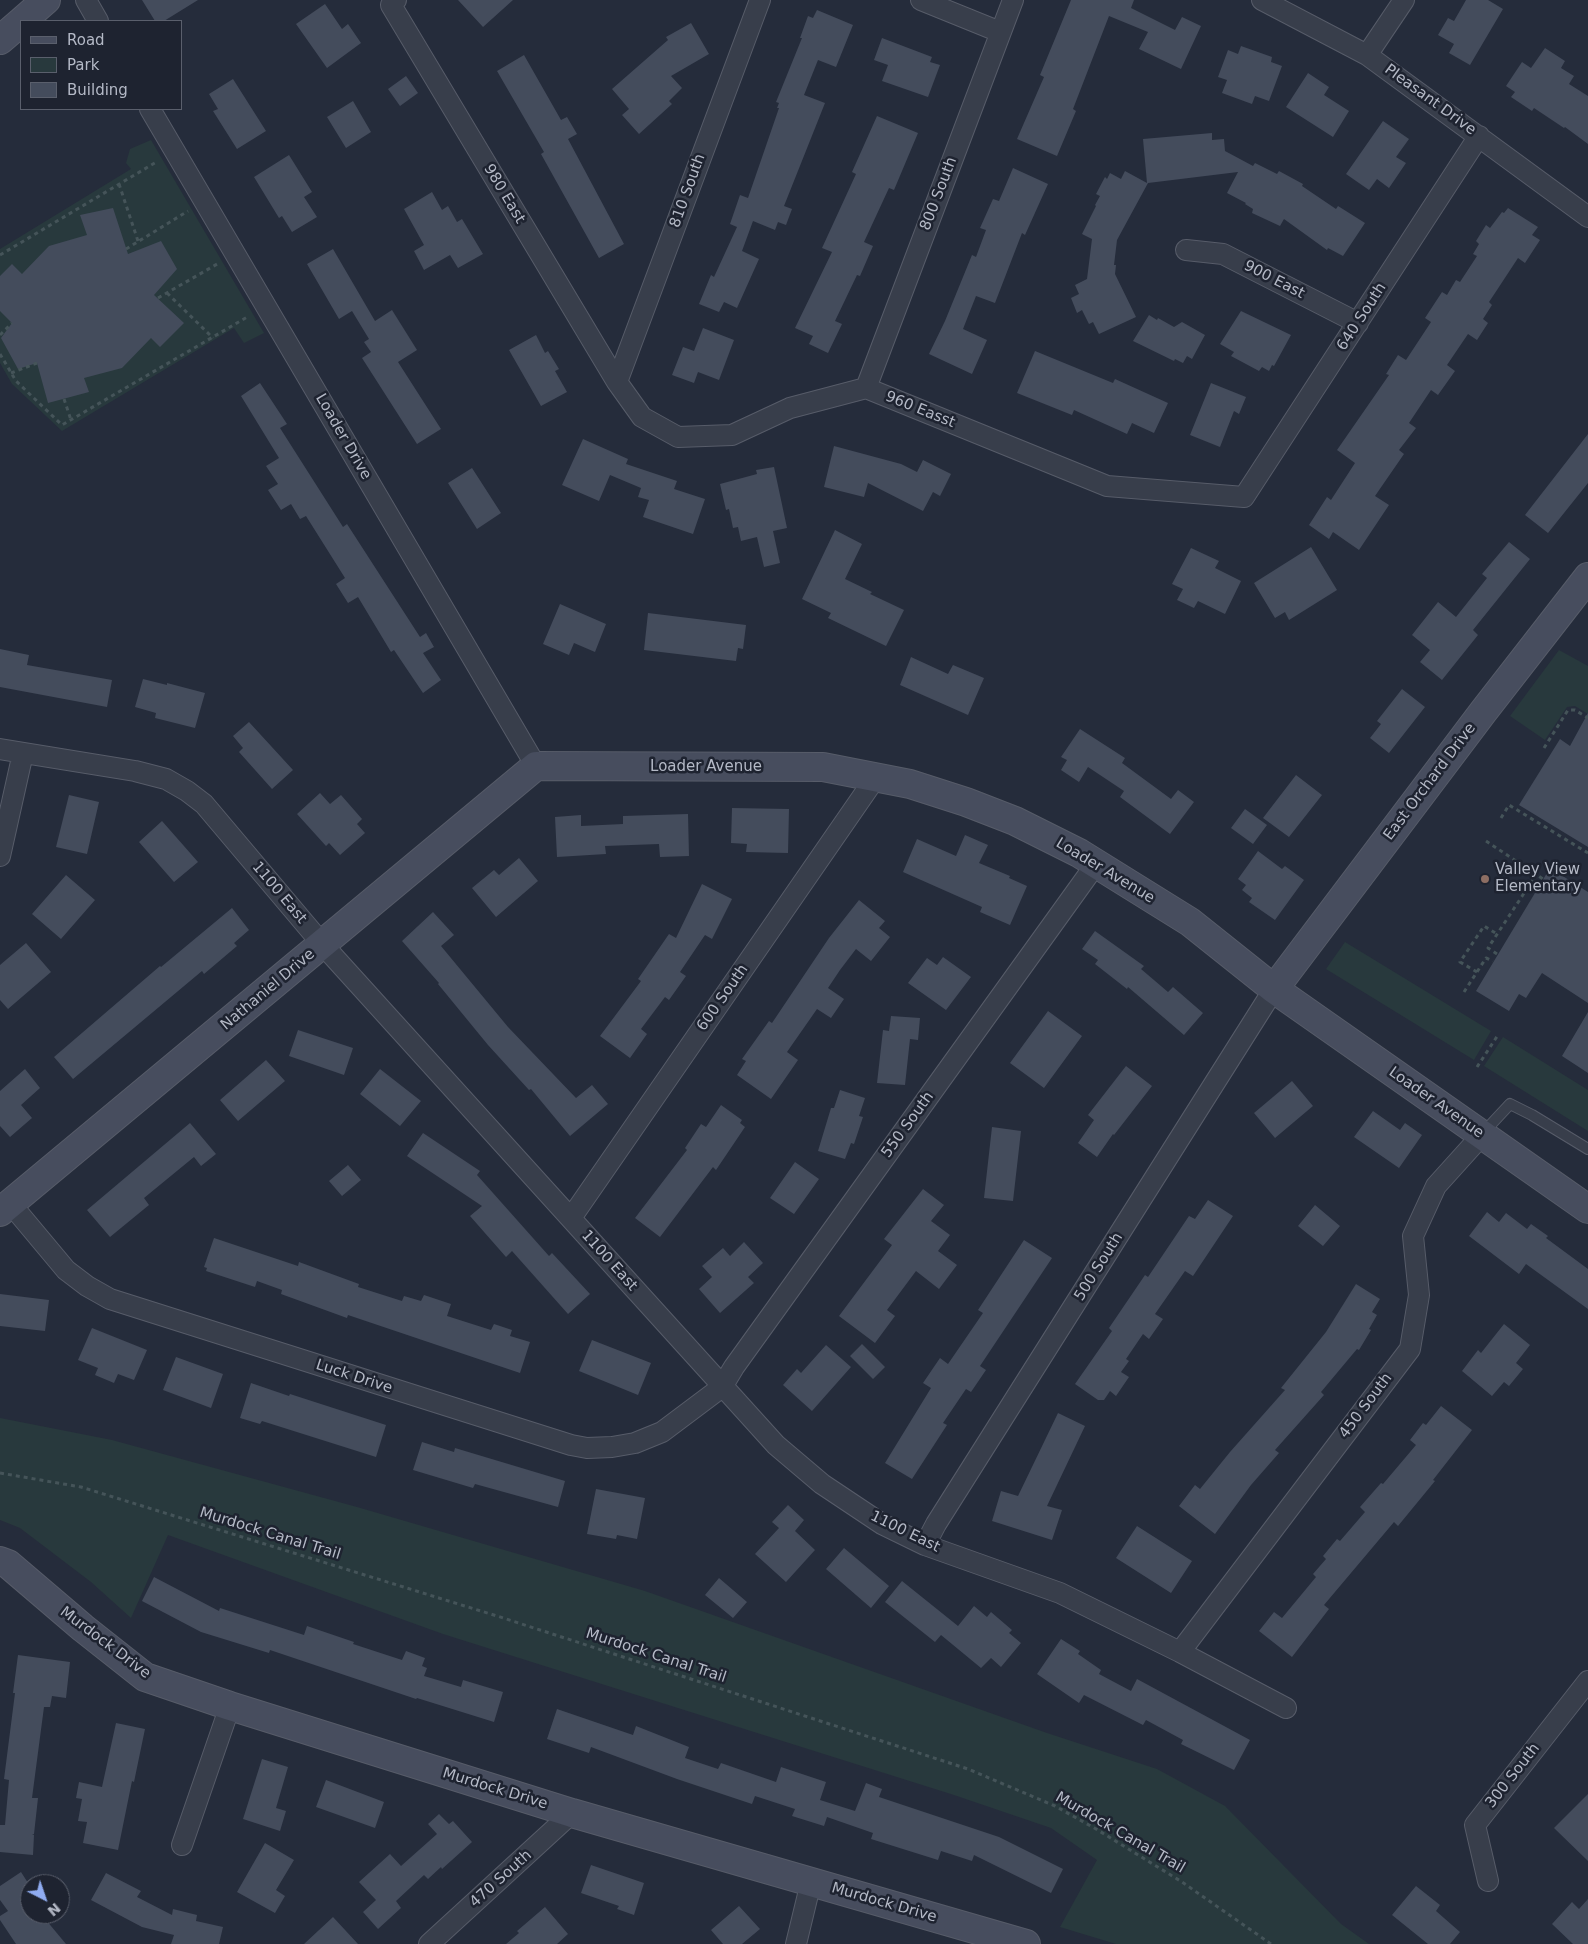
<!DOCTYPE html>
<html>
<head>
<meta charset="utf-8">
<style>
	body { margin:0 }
	#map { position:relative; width:1588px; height:1944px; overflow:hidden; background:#252c3b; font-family:"DejaVu Sans",sans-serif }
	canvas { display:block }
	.legend { position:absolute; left:20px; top:20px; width:162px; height:90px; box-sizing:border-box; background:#1e2330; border:1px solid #5a5f6c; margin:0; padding:6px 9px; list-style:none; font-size:15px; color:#b4b9c6 }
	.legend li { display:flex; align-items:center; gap:10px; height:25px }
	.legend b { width:25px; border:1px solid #5a5f6c }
	.north { position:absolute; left:20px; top:1874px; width:50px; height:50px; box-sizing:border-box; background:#1e2330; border:1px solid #5a5f6c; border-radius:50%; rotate:139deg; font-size:14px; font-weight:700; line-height:20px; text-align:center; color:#b4b9c6 }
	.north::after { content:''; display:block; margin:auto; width:18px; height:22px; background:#8fabf0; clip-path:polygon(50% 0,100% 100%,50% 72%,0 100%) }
</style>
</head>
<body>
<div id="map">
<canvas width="1588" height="1944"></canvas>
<ul class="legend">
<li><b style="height:6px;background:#474d5e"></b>Road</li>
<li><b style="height:14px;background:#28393d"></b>Park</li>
<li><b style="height:14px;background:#444c5c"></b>Building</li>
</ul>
<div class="north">N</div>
</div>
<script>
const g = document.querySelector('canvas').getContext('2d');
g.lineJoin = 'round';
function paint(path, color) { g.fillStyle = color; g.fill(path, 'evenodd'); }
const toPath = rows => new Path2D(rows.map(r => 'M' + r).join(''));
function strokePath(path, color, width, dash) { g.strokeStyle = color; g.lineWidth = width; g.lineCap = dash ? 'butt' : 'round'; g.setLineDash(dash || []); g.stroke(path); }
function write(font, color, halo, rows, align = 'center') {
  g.font = font + ' "DejaVu Sans",sans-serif'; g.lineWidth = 5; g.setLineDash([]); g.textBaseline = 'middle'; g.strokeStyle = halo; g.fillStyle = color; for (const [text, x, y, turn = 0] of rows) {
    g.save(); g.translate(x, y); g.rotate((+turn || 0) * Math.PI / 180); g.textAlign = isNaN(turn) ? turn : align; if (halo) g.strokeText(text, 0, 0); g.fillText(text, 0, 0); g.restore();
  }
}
paint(toPath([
	[151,140,264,333,244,343,234,328,62,431,12,384,0,363,0,249,131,169,126,163,130,149],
	[1559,650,1588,666,1588,714,1575,706,1567,707,1545,740,1510,716],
	[1345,942,1491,1031,1474,1060,1326,969],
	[1503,1037,1588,1090,1588,1131,1484,1066],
	[0,1418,112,1440,357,1507,645,1591,1047,1733,1157,1769,1225,1806,1341,1924,1369,1944,1116,1944,1060,1927,1097,1860,1051,1828,954,1795,443,1634,168,1535,131,1618,91,1582,20,1528,0,1520]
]), '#28393d');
paint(toPath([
	[142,0,198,0,164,21,155,21],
	[458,0,513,0,483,27],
	[1071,0,1134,0,1131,8,1175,30,1182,17,1201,26,1181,69,1139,49,1148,32,1109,16,1073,109,1076,111,1057,156,1017,139,1044,77,1040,75],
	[1466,0,1488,0,1503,9,1470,65,1449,53,1454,44,1438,35,1448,18,1454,21],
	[325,4,342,29,348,24,361,43,327,68,296,24],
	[817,10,853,25,836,67,818,60,804,95,825,103,784,206,792,209,786,225,778,222,775,230,753,221,742,251,759,259,737,308,724,302,719,312,699,304,711,275,714,277,737,227,730,224,740,195,748,198,779,108,777,108,779,103,776,102,802,38,800,38,808,16,813,18],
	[691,23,709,54,671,76,682,88,669,101,672,104,639,134,622,115,629,109,612,89,668,40,666,37],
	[882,38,932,57,930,62,940,65,928,97,882,81,888,65,874,60],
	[1241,46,1272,57,1271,62,1282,66,1269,101,1255,96,1252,104,1222,93,1227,80,1218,77,1228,50,1238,54],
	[1545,48,1565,61,1561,68,1574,76,1569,84,1588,96,1588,144,1565,127,1564,128,1534,108,1532,111,1511,97,1515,92,1506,86,1522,62,1531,68],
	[524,55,561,120,567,117,577,134,568,139,624,244,599,258,541,154,544,152,497,71],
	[1308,73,1329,87,1324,95,1349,111,1333,137,1286,107],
	[406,76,418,93,400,106,388,89],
	[233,79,266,131,237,149,213,111,218,109,209,94],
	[353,101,371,132,346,148,327,117],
	[877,116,918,133,894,190,889,188,864,242,873,246,860,276,857,275,835,321,842,324,828,353,809,344,813,336,795,328,832,252,822,248,856,174,852,172],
	[1383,121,1409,139,1396,157,1406,163,1389,188,1377,179,1369,190,1346,174],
	[1212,133,1212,140,1224,139,1225,151,1253,166,1255,163,1277,174,1279,171,1303,184,1302,186,1336,209,1338,206,1365,223,1343,256,1328,248,1327,250,1284,219,1280,226,1252,213,1253,209,1245,204,1246,203,1227,193,1238,172,1148,183,1117,240,1114,265,1116,265,1115,274,1136,317,1099,334,1093,322,1089,324,1082,310,1077,313,1071,298,1079,294,1075,285,1087,279,1092,239,1082,234,1096,206,1095,205,1100,196,1096,194,1105,177,1107,179,1110,173,1121,179,1125,171,1147,183,1143,139],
	[289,155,312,192,304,197,317,217,292,232,282,216,279,218,254,177],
	[1013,168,1048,184,1025,235,1022,233,995,303,976,296,963,329,987,340,972,374,929,354,945,321,972,255,976,257,986,230,980,228,993,199,999,201],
	[432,192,442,210,448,206,457,222,462,219,483,254,458,268,450,255,424,270,414,251,424,245,404,209],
	[113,208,128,254,161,241,177,269,154,295,184,323,160,347,151,338,122,368,84,378,89,392,48,403,37,363,18,369,1,338,12,323,0,311,0,276,12,264,22,274,49,246,87,235,80,215],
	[1508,208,1538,227,1532,235,1540,240,1525,263,1518,258,1497,290,1489,302,1492,305,1483,319,1488,323,1477,340,1468,334,1447,365,1455,371,1438,395,1431,390,1409,423,1416,428,1399,450,1404,454,1375,496,1389,505,1359,550,1333,532,1329,539,1309,525,1327,497,1331,500,1355,463,1337,450,1389,375,1386,374,1398,355,1406,360,1431,322,1425,318,1442,292,1447,295,1456,280,1460,282,1477,256,1473,254,1479,244,1476,241,1486,225,1490,228,1502,212,1504,213],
	[333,249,375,321,392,310,417,350,398,362,441,429,417,444,362,358,371,352,364,342,369,339,352,311,339,319,307,264],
	[1241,311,1291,335,1274,366,1272,365,1269,371,1262,367,1259,371,1231,356,1234,352,1220,344],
	[1149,315,1157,320,1158,318,1174,327,1182,322,1205,335,1192,359,1187,356,1183,363,1175,359,1174,361,1133,341],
	[703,328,734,340,719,380,698,372,694,383,672,375,683,347,694,351],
	[536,335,545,353,548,351,559,369,555,371,567,392,541,406,509,350],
	[1035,351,1113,383,1115,379,1168,403,1154,433,1132,423,1127,434,1074,410,1072,415,1017,393],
	[260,383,287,424,280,428,343,527,347,524,420,637,426,633,434,647,423,653,441,680,423,693,394,650,391,652,358,597,348,603,336,584,345,578,306,516,300,519,291,504,281,510,268,490,278,484,266,466,279,458,241,396],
	[1211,383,1246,397,1239,414,1234,411,1220,447,1190,435],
	[1588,434,1588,483,1548,533,1525,515],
	[583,439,628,459,626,464,677,481,674,489,705,499,693,534,643,517,649,500,638,497,641,488,610,475,599,501,562,485],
	[834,446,901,464,917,472,923,460,951,474,940,496,933,492,923,511,868,483,864,497,824,487],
	[774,467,787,528,773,531,780,563,764,567,757,537,741,541,738,527,733,528,729,509,726,510,720,484,757,474,756,470],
	[472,468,501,513,477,529,448,483],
	[835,530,862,544,845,579,872,592,870,594,904,610,886,646,828,618,831,613,802,599],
	[1509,542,1530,559,1473,630,1478,635,1442,680,1420,662,1430,650,1412,635,1438,602,1456,617,1487,578,1482,574],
	[1311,547,1337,590,1289,620,1285,612,1275,618,1254,583],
	[1191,548,1219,561,1215,568,1241,581,1225,614,1198,601,1194,608,1177,600,1183,589,1172,584],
	[560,604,606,624,595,652,574,643,569,655,543,644],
	[648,613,746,625,743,649,738,648,736,661,644,650],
	[0,649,29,655,27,665,112,680,107,707,0,687],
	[911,657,948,674,953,665,984,678,968,715,900,685],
	[143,679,167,685,167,683,205,693,195,728,155,718,156,713,135,707],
	[1402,689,1425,707,1389,753,1370,738,1381,724,1377,721],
	[1588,713,1588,847,1519,805,1560,739,1570,746],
	[249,722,293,770,272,789,239,752,243,748,233,736],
	[1080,729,1125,758,1122,763,1171,799,1178,790,1194,802,1170,834,1120,797,1124,791,1088,767,1079,782,1061,770,1067,760,1061,757],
	[1296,775,1322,795,1289,837,1263,818],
	[320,793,330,804,341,795,362,819,357,824,365,833,340,855,329,843,326,846,297,814],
	[69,795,99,802,87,854,56,847],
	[732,808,789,809,788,853,746,852,747,844,731,843],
	[1245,809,1267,825,1253,844,1231,828],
	[688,814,689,856,660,857,659,844,605,846,606,854,557,857,555,817,581,815,581,826,623,824,623,816],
	[162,821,198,862,174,882,139,842],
	[965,835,988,845,979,863,1010,876,1009,878,1027,886,1010,925,980,912,982,907,903,872,917,839,956,856],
	[1258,851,1282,869,1285,866,1304,880,1275,920,1249,902,1252,898,1242,890,1246,885,1238,879],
	[519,858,538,881,496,917,472,888,494,870,499,875],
	[1550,868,1588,892,1588,1003,1542,973,1526,998,1519,994,1509,1011,1476,991],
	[66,875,95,900,61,939,32,914],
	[702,884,732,899,712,939,705,935,680,972,686,976,669,1000,665,997,641,1029,647,1034,630,1058,600,1036,641,981,638,979,669,934,676,938],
	[859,900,885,921,879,928,890,937,871,961,856,949,840,970,828,988,844,999,831,1018,817,1009,787,1052,798,1060,771,1099,737,1075,746,1061,742,1059,769,1021,772,1023,829,938],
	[232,908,249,930,234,943,237,946,204,974,202,971,73,1079,54,1057,160,966,161,967],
	[433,912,454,935,441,946,508,1027,576,1098,592,1085,608,1104,570,1136,531,1089,529,1090,488,1045,438,984,439,983,402,941],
	[1095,931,1144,966,1141,969,1168,992,1173,987,1203,1013,1184,1035,1128,987,1127,989,1095,964,1098,960,1082,949],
	[26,943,51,972,8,1009,0,1000,0,965],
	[943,957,971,977,946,1010,908,983,927,958,937,965],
	[1048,1011,1082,1036,1044,1088,1010,1063],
	[1588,1012,1588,1073,1562,1056],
	[891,1016,920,1018,918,1040,910,1039,905,1085,877,1083,883,1030,889,1031],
	[298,1030,353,1048,344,1075,289,1056],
	[266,1060,285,1081,238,1121,220,1100],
	[1126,1066,1152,1086,1114,1135,1113,1134,1097,1157,1078,1143,1094,1120,1088,1115],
	[25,1069,40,1088,21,1105,32,1118,10,1137,0,1126,0,1091],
	[380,1069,421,1101,400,1126,360,1094],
	[1292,1081,1313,1106,1275,1138,1254,1113],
	[840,1090,865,1098,859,1116,863,1117,854,1144,851,1143,845,1159,818,1151,831,1108,834,1108],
	[721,1105,742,1120,740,1123,745,1127,716,1170,713,1167,660,1237,635,1218,687,1150,685,1148,701,1124,706,1127],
	[1373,1111,1400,1130,1405,1123,1422,1135,1399,1168,1354,1137],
	[190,1123,216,1154,201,1166,194,1157,144,1198,149,1205,110,1237,87,1210],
	[992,1127,1021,1131,1013,1201,984,1198],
	[423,1133,480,1171,477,1175,549,1256,552,1253,590,1294,568,1314,512,1251,506,1257,470,1216,482,1206,407,1156],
	[795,1162,819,1179,794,1214,770,1198],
	[348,1165,361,1180,342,1196,329,1181],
	[923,1189,944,1205,931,1221,950,1235,938,1251,957,1265,939,1289,916,1271,887,1310,895,1316,875,1343,839,1316,892,1245,884,1239],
	[1208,1200,1233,1216,1193,1276,1185,1271,1155,1314,1163,1319,1149,1339,1143,1334,1126,1359,1129,1361,1121,1372,1129,1377,1116,1396,1110,1391,1104,1400,1098,1400,1075,1384,1112,1331,1109,1328,1145,1275,1148,1277,1189,1216,1195,1219],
	[1315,1205,1340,1226,1323,1246,1298,1226],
	[1487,1212,1499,1222,1506,1213,1527,1229,1531,1224,1548,1236,1546,1238,1588,1269,1588,1309,1526,1264,1519,1274,1469,1236],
	[214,1238,298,1266,299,1262,359,1284,358,1287,402,1301,404,1296,421,1301,424,1295,451,1304,447,1316,491,1330,494,1324,512,1330,510,1336,530,1342,520,1373,348,1315,347,1318,281,1294,282,1290,257,1281,255,1287,206,1271,207,1268,204,1267],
	[1024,1240,1052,1258,980,1366,986,1370,971,1392,966,1389,943,1423,947,1425,912,1479,885,1463,931,1388,923,1383,940,1358,948,1364,983,1313,978,1310],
	[744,1242,763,1263,748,1277,754,1283,720,1313,699,1289,712,1277,702,1266,723,1248,730,1256],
	[1356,1284,1380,1299,1372,1312,1377,1315,1369,1329,1371,1330,1359,1350,1357,1349,1321,1392,1324,1395,1275,1450,1279,1453,1251,1485,1215,1534,1179,1506,1195,1485,1200,1489,1230,1452,1285,1390,1281,1388,1326,1332],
	[0,1294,49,1300,45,1331,0,1326],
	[1504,1324,1530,1345,1516,1363,1523,1369,1509,1386,1504,1382,1492,1396,1462,1371,1478,1350,1481,1353],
	[92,1328,147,1350,134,1380,118,1374,114,1383,95,1375,98,1368,78,1360],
	[592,1340,651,1363,638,1395,579,1371],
	[862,1344,885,1367,873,1379,850,1356],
	[826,1345,851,1367,812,1411,783,1385,797,1369,801,1373],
	[176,1357,223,1374,211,1408,163,1390],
	[251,1383,289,1396,290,1394,386,1425,376,1457,262,1421,260,1424,240,1418],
	[1441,1406,1472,1430,1433,1480,1435,1481,1398,1526,1394,1522,1324,1605,1329,1609,1292,1657,1259,1631,1274,1612,1282,1618,1316,1577,1313,1574,1326,1559,1323,1556,1337,1539,1340,1541,1365,1512,1360,1507,1381,1483,1383,1484,1416,1445,1410,1440,1423,1423,1426,1425],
	[1058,1413,1085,1426,1047,1506,1062,1510,1052,1540,992,1521,1001,1491,1018,1496],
	[422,1442,454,1452,455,1448,565,1481,558,1507,475,1484,473,1488,413,1470],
	[596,1489,645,1498,637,1539,617,1535,616,1539,587,1534],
	[788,1505,804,1520,795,1531,815,1550,786,1582,755,1554,779,1528,772,1522],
	[1137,1526,1192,1561,1171,1593,1116,1558],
	[844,1548,889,1586,871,1608,826,1569],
	[154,1577,219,1611,220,1608,304,1635,307,1626,354,1642,353,1644,402,1660,406,1651,425,1658,422,1666,427,1668,424,1676,461,1687,463,1680,503,1692,494,1722,417,1698,416,1699,270,1650,269,1653,201,1632,142,1601],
	[719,1578,747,1602,733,1618,705,1595],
	[902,1581,958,1626,974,1606,987,1617,991,1612,1012,1630,1009,1633,1021,1643,1001,1667,991,1658,981,1668,941,1635,935,1642,885,1602],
	[1061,1639,1080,1651,1078,1654,1101,1670,1099,1674,1131,1691,1137,1679,1250,1740,1234,1770,1181,1744,1183,1740,1146,1720,1143,1725,1084,1695,1079,1703,1037,1674],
	[18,1655,70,1662,66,1698,52,1696,50,1707,44,1707,32,1798,38,1798,34,1834,32,1834,34,1835,33,1855,0,1852,0,1825,5,1825,9,1780,4,1779,15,1693,13,1693],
	[557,1709,633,1735,636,1726,689,1747,685,1758,718,1769,721,1763,776,1782,781,1767,826,1782,820,1800,855,1811,866,1783,882,1789,879,1797,999,1837,1063,1869,1051,1893,974,1855,972,1861,941,1851,938,1860,871,1839,873,1833,827,1817,824,1826,792,1816,795,1809,755,1796,752,1804,677,1779,591,1747,589,1753,547,1739],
	[116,1723,145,1729,134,1782,132,1781,118,1850,83,1843,87,1822,78,1821,82,1799,76,1798,79,1782,102,1787],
	[262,1759,288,1767,276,1808,286,1811,280,1831,243,1819],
	[326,1780,384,1802,375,1828,316,1807],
	[1588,1794,1588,1861,1554,1828],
	[439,1814,449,1824,453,1821,472,1842,442,1869,441,1867,428,1879,424,1875,396,1901,401,1908,378,1929,363,1912,376,1900,359,1882,390,1854,401,1866,437,1834,428,1824],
	[265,1843,294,1860,276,1890,285,1896,275,1913,237,1892],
	[591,1865,644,1883,634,1915,617,1909,619,1906,581,1893],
	[21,1872,30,1886,30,1914,41,1914,66,1944,16,1944,0,1920,0,1916,8,1911,0,1900,0,1886],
	[106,1873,141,1891,137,1897,172,1915,173,1909,197,1915,196,1921,223,1927,219,1944,171,1944,174,1935,142,1927,91,1900],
	[1416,1886,1440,1905,1436,1911,1460,1932,1450,1944,1428,1944,1392,1915],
	[1588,1899,1588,1944,1573,1944,1552,1924,1572,1902,1579,1909],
	[739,1906,760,1929,742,1944,723,1944,711,1930],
	[545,1907,568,1934,557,1944,506,1944,519,1933,517,1931],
	[333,1917,358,1944,304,1944]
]), '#444c5c');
const lane = toPath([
	[1482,1134,1510,1104,1532,1115,1588,1149]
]);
const street = toPath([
	[86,0,98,21],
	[396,0,391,5,617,382,642,417,678,437,732,435,790,408,866,388,1107,486,1244,497,1479,136],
	[921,0,1000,32],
	[1262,0,1367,55,1588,217],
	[1367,55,1404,0],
	[150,109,536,766],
	[1186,250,1223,254,1358,323],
	[617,382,760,0],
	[866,388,1013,0],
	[0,749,135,771,166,779,187,791,204,804,323,945,738,1403,776,1445,822,1484,882,1524,925,1545,1060,1593,1180,1652,1286,1708],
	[0,856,23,753],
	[10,1203,66,1270,87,1286,110,1299,571,1445,587,1448,612,1447,635,1443,662,1432,722,1387,734,1367,1096,864],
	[571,1218,876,777],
	[925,1545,936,1524,1274,989],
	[1180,1652,1410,1349,1419,1295,1413,1236,1436,1186,1482,1135],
	[182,1845,230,1706],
	[1488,1881,1475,1825,1588,1681],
	[429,1944,572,1813],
	[796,1944,811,1882]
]);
const secondary = toPath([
	[22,21,46,0],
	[0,40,21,22],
	[1274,989,1483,712,1588,577],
	[0,1212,536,766,823,767,910,784,966,802,1015,821,1079,853,1190,922,1274,989,1588,1209],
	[0,1561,8,1564,83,1628,145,1677,230,1706,572,1813,1026,1944]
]);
strokePath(lane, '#575c69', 12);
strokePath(street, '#575c69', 22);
strokePath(secondary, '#575c69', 30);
strokePath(toPath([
	[119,184,138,241],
	[126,249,188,211],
	[0,255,158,161],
	[167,293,213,338],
	[158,298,219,263],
	[0,335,12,323],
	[0,354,16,381,62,425,249,316],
	[11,373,37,363],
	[64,399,71,420],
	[1544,748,1568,710,1575,710,1588,718],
	[1501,818,1509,805,1588,853],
	[1486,841,1543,879],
	[1497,954,1488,948,1536,875],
	[1477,972,1460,962,1484,926,1497,934],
	[1464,992,1486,958,1493,961],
	[1477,1067,1498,1035],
	[0,1473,81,1487,497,1616,968,1769,1055,1806,1096,1829,1182,1882,1271,1944]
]), '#455459', 3, [4, 4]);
strokePath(lane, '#383e4b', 10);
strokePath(street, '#383e4b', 20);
strokePath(secondary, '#474d5e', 28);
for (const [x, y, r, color] of [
	[1485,879,5,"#8d6e63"]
]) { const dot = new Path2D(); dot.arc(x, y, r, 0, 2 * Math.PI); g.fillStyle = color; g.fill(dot); strokePath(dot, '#1e2330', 2); }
write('15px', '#b4b9c6', '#1e2330', [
	["Pleasant Drive",1430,100,36],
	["810 South",688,191,-70],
	["980 East",504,194,59],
	["800 South",939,194,-69],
	["900 East",1274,280,27],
	["640 South",1362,317,-57],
	["960 Easst",920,410,22],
	["Loader Drive",343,437,60],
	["Loader Avenue",706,767],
	["East Orchard Drive",1430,782,-53],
	["Loader Avenue",1105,871,31],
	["1100 East",279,893,50],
	["Nathaniel Drive",268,990,-40],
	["600 South",723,998,-55],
	["Loader Avenue",1436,1103,35],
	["550 South",908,1125,-54],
	["1100 East",609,1261,48],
	["500 South",1099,1267,-58],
	["Luck Drive",354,1377,18],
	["450 South",1366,1406,-53],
	["1100 East",905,1532,26],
	["Murdock Canal Trail",270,1534,17],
	["Murdock Drive",105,1643,37],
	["Murdock Canal Trail",656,1656,18],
	["300 South",1513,1776,-52],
	["Murdock Drive",495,1789,17],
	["Murdock Canal Trail",1120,1833,30],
	["470 South",501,1879,-42],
	["Murdock Drive",884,1903,16]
]);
write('15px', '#b4b9c6', '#1e2330', [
	["Valley View",1495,870],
	["Elementary",1495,887]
], 'left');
</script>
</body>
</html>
